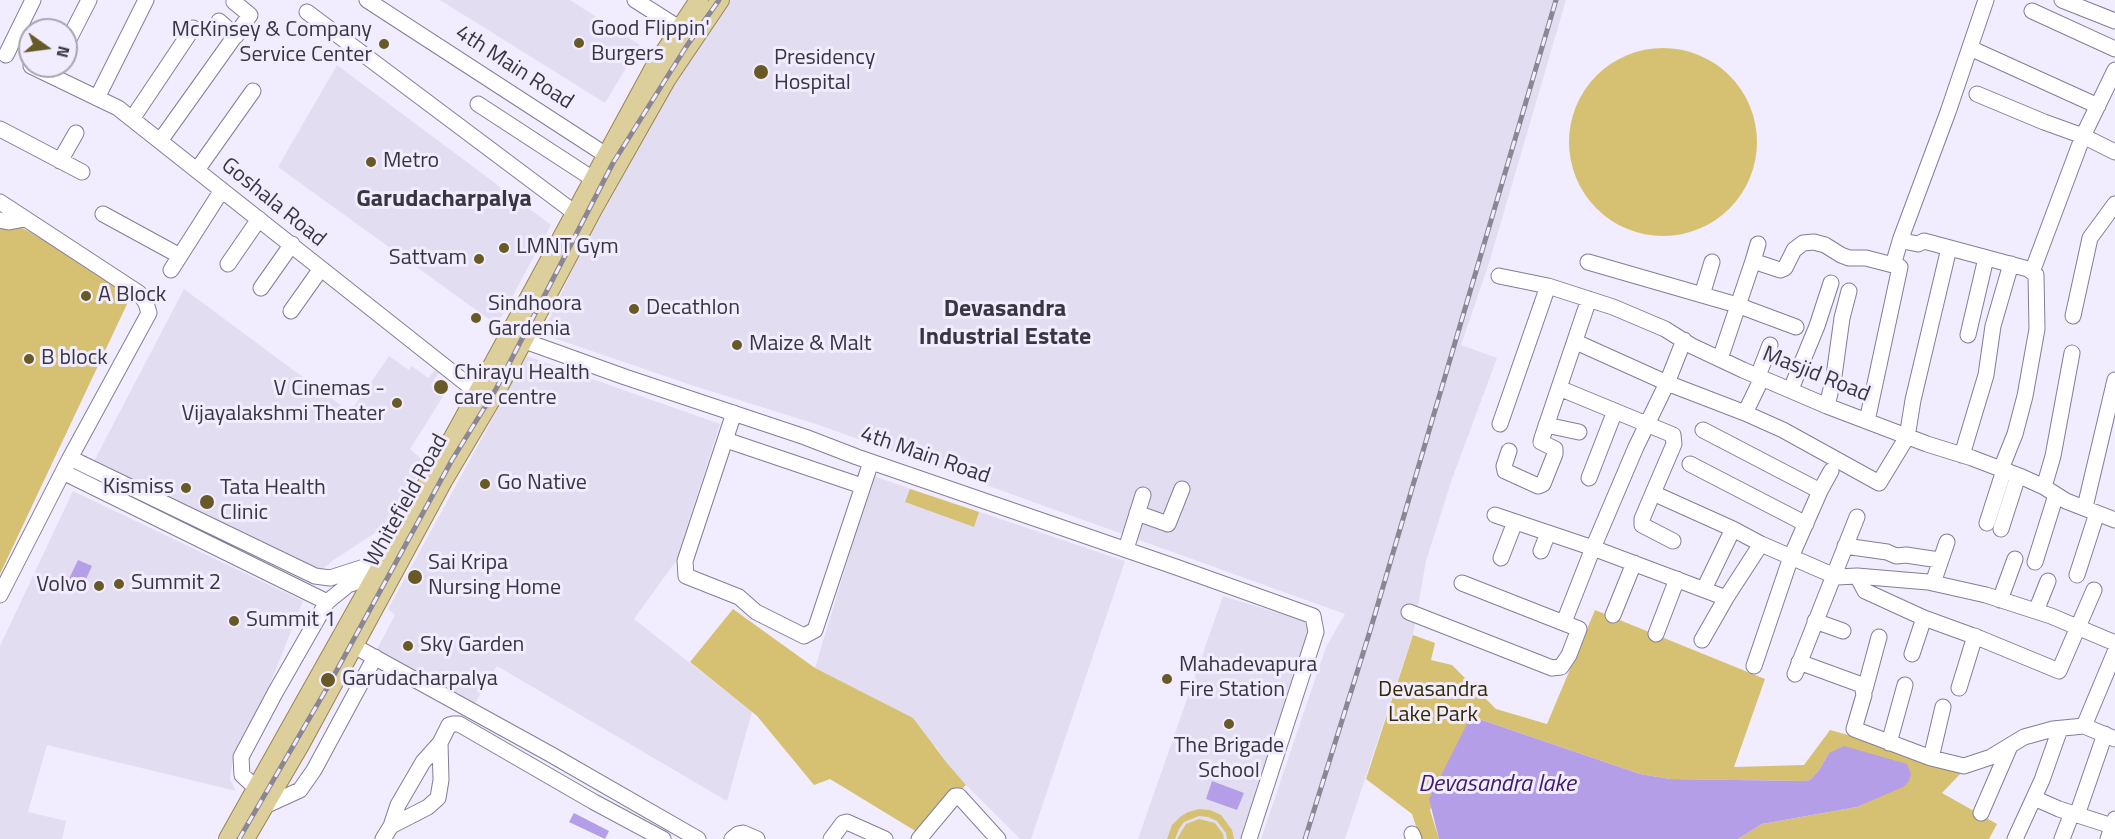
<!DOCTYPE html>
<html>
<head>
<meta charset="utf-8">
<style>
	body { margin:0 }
	#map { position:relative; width:2115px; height:839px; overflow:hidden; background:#f1edfe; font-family:"Titillium Web",sans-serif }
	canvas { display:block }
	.north { position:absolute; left:18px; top:18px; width:60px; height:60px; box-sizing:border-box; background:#f1edfe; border:2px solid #a7a4b2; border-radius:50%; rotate:104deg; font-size:16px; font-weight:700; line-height:24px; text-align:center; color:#393641 }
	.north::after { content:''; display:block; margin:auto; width:21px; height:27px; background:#675a27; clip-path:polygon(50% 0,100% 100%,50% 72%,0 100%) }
</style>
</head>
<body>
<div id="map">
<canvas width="2115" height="839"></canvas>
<div class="north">N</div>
</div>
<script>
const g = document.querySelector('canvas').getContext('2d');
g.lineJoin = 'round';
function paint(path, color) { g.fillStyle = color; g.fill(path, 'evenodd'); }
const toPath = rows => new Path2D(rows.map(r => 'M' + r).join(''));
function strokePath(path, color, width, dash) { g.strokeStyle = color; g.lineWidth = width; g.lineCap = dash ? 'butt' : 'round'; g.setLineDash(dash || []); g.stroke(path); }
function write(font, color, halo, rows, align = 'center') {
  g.font = font + ' "Titillium Web",sans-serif'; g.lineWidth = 6; g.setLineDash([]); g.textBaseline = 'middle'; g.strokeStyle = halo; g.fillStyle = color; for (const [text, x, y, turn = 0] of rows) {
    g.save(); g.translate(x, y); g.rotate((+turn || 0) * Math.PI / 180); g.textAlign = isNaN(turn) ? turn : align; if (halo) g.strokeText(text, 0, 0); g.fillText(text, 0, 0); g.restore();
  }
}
paint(toPath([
	[440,0,570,0,640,45,605,103],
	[731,0,1566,0,1489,263,1461,345,1497,358,1452,479,1426,561,1413,634,1345,839,1261,839,1326,647,1345,614,819,425,694,386,542,334,579,256,679,76],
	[337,65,551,225,497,325,278,167],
	[184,289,350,412,389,356,409,370,412,366,428,378,435,370,439,373,431,385,444,395,410,449,425,462,389,524,332,561,319,572,93,463],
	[527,356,720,424,676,561,634,619,752,712,727,801,497,666,475,703,376,651,395,615,388,609],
	[873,476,1125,561,1031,839,1020,839,966,785,947,763,937,748,815,668],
	[73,491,303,601,260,709,233,758,230,779,236,791,47,745,28,812,66,821,62,839,0,839,0,646],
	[1223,596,1304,621,1308,628,1309,640,1242,839,1138,839]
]), '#e3ddf2');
paint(toPath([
	'1569 142a94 94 0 1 1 188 0a94 94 0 1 1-188 0Z',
	[0,227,9,229,22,228,28,231,128,289,128,302,0,574],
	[910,489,979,512,974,527,905,502],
	[733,609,815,668,913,718,947,763,966,785,917,832,830,779,814,785,757,716,690,662],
	[1595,610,1765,679,1734,767,1804,765,1830,730,1949,763,1963,771,1942,793,1997,824,1989,839,1738,839,1762,824,1857,807,1908,783,1829,753,1819,770,1810,780,1803,781,1670,779,1640,774,1476,718,1430,810,1439,839,1420,839,1412,814,1366,779,1413,635,1435,643,1431,660,1452,665,1496,709,1547,724],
	[1199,809,1210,810,1221,815,1232,830,1234,839,1227,839,1226,833,1217,821,1208,817,1199,816,1184,822,1179,829,1175,839,1167,839,1172,825,1180,817,1188,812],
	[1199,819,1215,823,1223,834,1224,839,1177,839,1186,824]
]), '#d6c173');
paint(toPath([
	[78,560,92,566,81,590,67,583],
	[1476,718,1640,774,1670,779,1803,781,1810,780,1819,770,1829,753,1844,746,1907,764,1911,774,1908,783,1903,787,1857,807,1762,824,1738,839,1439,839,1429,799,1467,724],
	[1212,781,1244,793,1237,810,1206,799],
	[574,813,609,831,605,839,569,822]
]), '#b49ee8');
const minor = toPath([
	[367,0,606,155],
	[635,0,679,28],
	[1986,0,1948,112,1901,238,1908,242,1918,244,1924,241,2028,269,2036,275,2037,329,2025,396,2015,434,2001,469],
	[2062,0,2115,21],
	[2032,11,2115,49],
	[307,12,575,213],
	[219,21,236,36],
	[66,45,89,0],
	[1970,48,2098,106],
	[6,55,33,0],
	[31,66,118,108,477,392],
	[1977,94,2044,122,2083,136,2115,152],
	[97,98,146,0],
	[478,104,593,179],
	[132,119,193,28],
	[0,129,82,172],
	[160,141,250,15,234,2,235,0],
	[60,161,76,133],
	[197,170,253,91],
	[0,202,139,293,146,303,149,313,70,458,0,595],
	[103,214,180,256],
	[0,220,9,222,25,219],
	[1753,261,1758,244],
	[1588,262,1737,305,1796,327],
	[228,264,259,219],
	[171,270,222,190],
	[2032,272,2083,136,2115,70],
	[1499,276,1548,286,1613,307,1665,329,1692,346,1743,370,1827,406,1927,444,1972,458,2022,477,2044,487,2066,501,2115,520],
	[261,288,292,244],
	[1702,295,1712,262],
	[291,311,320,270],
	[2073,316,2090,238,2115,204],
	[1968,335,1986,258],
	[522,340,625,377,805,437,857,457,1176,567,1313,616,1316,632,1249,839],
	[1576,342,1667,383,1745,413,1783,430,1879,483,1907,437,1913,400,1949,248],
	[1720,359,1753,261,1780,270,1785,268,1794,250,1803,243,1814,242,1825,245,1841,255,1849,258,1866,258,1893,265,1901,238],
	[1758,376,1770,345],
	[1559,388,1673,435,1674,444,1653,493,1733,529,1704,589],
	[1791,389,1817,326,1831,283],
	[1827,406,1834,376,1842,318,1849,291],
	[734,413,685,561,686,576,739,597,756,612,804,636,815,630,871,462],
	[1745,413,1762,378],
	[1867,421,1900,267,1893,265],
	[1500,424,1548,286],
	[1546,425,1579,432],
	[1703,430,1820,491,1791,557,1754,666],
	[726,440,862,486],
	[1509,451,1504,466,1505,471,1538,486,1543,484,1555,454,1555,449,1541,442,1542,438,1589,299],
	[1962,455,1986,375,1993,326,2011,264],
	[70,458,315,576,330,578,383,561],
	[1690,464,1806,524],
	[63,472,327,602],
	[1589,478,1615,411],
	[2044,487,2053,456,2072,353],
	[1820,491,1831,471],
	[1653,493,1642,519,1642,525,1673,541],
	[2085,507,2115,380],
	[1137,513,1168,524,1182,489],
	[1495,515,1593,548,1726,598,1761,544,1837,577,1857,576,1928,582,1986,595,2051,616,2115,643],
	[1987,523,2004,470],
	[1733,529,1761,544],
	[2001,529,2018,476],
	[1845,546,1887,552,1896,556,1906,555,1939,560],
	[1126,549,1143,495],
	[1541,551,1548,533],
	[1501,558,1515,522],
	[2035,562,2056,495],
	[2077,575,2097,513],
	[1857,576,1865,591,1924,618,1979,638,2059,671,2094,590],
	[1933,583,1947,542],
	[2000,600,2015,559],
	[2036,611,2048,581],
	[1409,612,1552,668,1561,667,1569,655,1579,629,1462,583],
	[1613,615,1634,563],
	[1815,621,1843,631],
	[1564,622,1593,548,1636,447,1667,383,1684,340],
	[1656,634,1677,579],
	[1702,640,1726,598],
	[354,646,550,754,698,839],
	[1912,654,1924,618],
	[1799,662,1862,685,1864,695,1854,729,1931,758,1964,766,1991,757,2024,737,2053,729,2084,726,2115,739],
	[1795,674,1857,517],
	[1959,688,1975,636],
	[1865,689,1879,637],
	[2084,726,2115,652],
	[1889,743,1905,685],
	[1931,758,1943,707],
	[256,788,242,775,241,757,275,693,327,602,348,585,374,576],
	[2034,798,2059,809,2115,827],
	[265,806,300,790,314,770,375,657],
	[1981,813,2010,746],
	[2077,815,2105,734],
	[391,826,428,807,438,798,441,780,440,743],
	[1412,834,1414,839],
	[383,839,391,826,398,805,423,762,440,743,449,725,453,724,459,724,594,802,663,839],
	[732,839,738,834,743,833,757,839],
	[831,839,843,823,847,822,885,839],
	[919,839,955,796,959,796,998,839],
	[2015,839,2042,780,2060,729],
	[2062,839,2072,813],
	[2108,839,2115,819]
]);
const major = toPath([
	[228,839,459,427,654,68,699,0],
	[245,839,300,745,443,481,497,390,593,209,666,80,720,0]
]);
strokePath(minor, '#847d97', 17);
strokePath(major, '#958551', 20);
strokePath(minor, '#fff', 15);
strokePath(major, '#ddcf9b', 18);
const rail = toPath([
	[239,839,327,688,452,460,496,389,613,163,686,47,719,0],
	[1305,839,1370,631,1556,0]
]);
strokePath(rail, '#8a8694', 5);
strokePath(rail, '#f1edfe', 3, [9]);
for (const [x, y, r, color] of [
	[579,43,6,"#675a27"],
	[384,44,6,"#675a27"],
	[761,72,8,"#675a27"],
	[371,162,6,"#675a27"],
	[504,248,6,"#675a27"],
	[479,259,6,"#675a27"],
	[86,296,6,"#675a27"],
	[634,309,6,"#675a27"],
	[476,318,6,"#675a27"],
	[737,345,6,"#675a27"],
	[29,359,6,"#675a27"],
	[441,387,8,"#675a27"],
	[397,403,6,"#675a27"],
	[485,484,6,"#675a27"],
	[186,488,6,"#675a27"],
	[207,502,8,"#675a27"],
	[415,577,8,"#675a27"],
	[119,584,6,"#675a27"],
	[99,586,6,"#675a27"],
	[234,621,6,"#675a27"],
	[408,646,6,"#675a27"],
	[1167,679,6,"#675a27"],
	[328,680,8,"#675a27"],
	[1229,724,6,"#675a27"]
]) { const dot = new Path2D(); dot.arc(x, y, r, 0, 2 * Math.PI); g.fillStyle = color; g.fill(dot); strokePath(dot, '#f1edfe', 2); }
write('22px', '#393641', '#f1edfe', [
	["Good Flippin'",591,30],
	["Burgers",591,55],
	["McKinsey & Company",372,31,"right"],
	["Service Center",372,56,"right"],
	["Presidency",774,59],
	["Hospital",774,84],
	["Metro",383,162],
	["LMNT Gym",516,248],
	["Sattvam",467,259,"right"],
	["A Block",98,296],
	["Sindhoora",488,305],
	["Gardenia",488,330],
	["Decathlon",646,309],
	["Maize & Malt",749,345],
	["B block",41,359],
	["Chirayu Health",454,374],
	["care centre",454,399],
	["V Cinemas -",385,390,"right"],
	["Vijayalakshmi Theater",385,415,"right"],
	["Go Native",497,484],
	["Kismiss",174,488,"right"],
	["Tata Health",220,489],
	["Clinic",220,514],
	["Sai Kripa",428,564],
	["Nursing Home",428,589],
	["Summit 2",131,584],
	["Volvo",87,586,"right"],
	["Summit 1",246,621],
	["Sky Garden",420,646],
	["Mahadevapura",1179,666],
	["Fire Station",1179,691],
	["Garudacharpalya",342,680],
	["The Brigade",1229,747,"center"],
	["School",1229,772,"center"]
], 'left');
write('22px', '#393641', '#f1edfe', [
	["4th Main Road",514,68,33],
	["Goshala Road",273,203,39],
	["Masjid Road",1816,375,22],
	["4th Main Road",925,456,19],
	["Whitefield Road",407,501,-61]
]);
write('22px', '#332a04', '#f1edfe', [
	["Devasandra",1433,691],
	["Lake Park",1433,716]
]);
write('bold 24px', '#393641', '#f1edfe', [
	["Garudacharpalya",444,200],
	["Devasandra",1005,310],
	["Industrial Estate",1005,338]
]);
write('italic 24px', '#3e196e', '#f1edfe', [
	["Devasandra lake",1497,785]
]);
</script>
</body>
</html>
